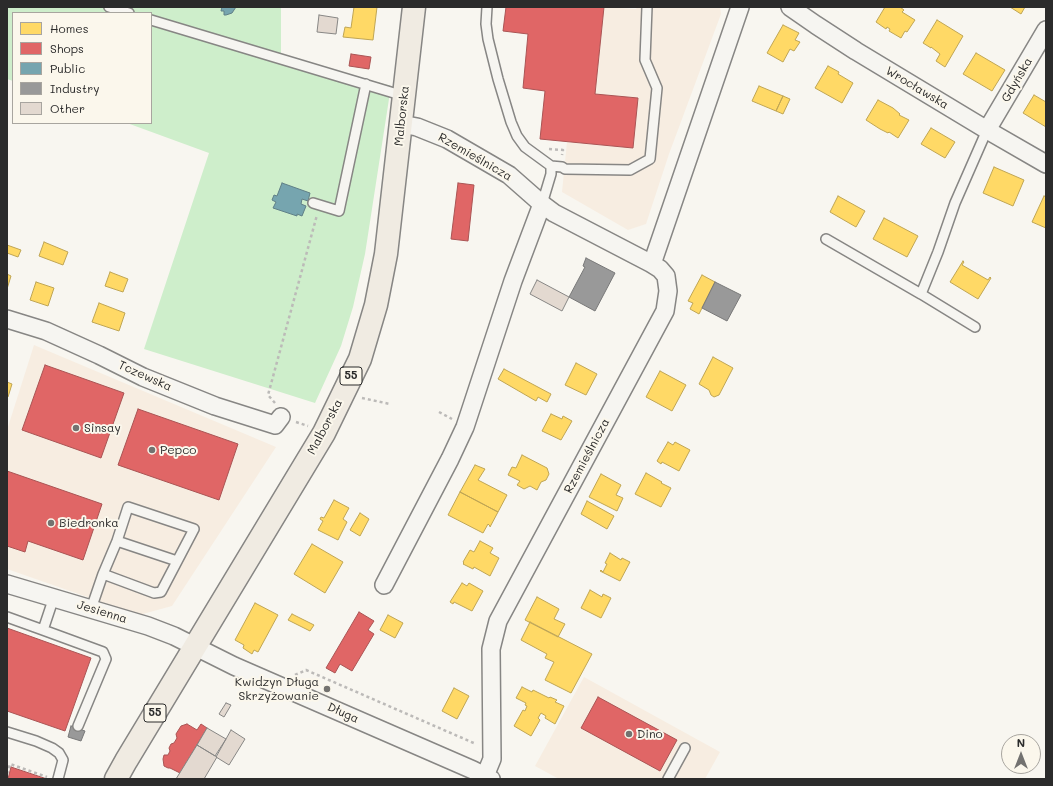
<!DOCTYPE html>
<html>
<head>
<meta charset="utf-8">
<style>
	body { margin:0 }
	#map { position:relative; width:1053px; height:786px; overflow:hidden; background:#f8f6f0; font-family:Mali,sans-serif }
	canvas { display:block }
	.frame { position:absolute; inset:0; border:8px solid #2b2b2b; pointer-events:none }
	.legend { position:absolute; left:12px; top:12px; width:140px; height:112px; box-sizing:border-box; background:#fbf7ec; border:1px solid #a8a59f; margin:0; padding:5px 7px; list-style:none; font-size:12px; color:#2b2b2b }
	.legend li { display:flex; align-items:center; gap:8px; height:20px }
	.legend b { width:20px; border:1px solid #a8a59f }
	.north { position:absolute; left:1001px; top:734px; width:40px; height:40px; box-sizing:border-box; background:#fbf7ec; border:1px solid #a8a59f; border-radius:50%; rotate:0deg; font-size:11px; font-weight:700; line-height:16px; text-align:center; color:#2b2b2b }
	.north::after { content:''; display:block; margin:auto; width:14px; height:18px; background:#737270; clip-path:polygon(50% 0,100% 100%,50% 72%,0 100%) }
</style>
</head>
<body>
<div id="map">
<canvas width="1053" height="786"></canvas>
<div class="frame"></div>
<ul class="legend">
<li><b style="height:11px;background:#ffd966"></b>Homes</li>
<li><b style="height:11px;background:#e06666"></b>Shops</li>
<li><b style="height:11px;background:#76a5af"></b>Public</li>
<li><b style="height:11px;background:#999"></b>Industry</li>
<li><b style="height:11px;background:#e3d9d0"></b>Other</li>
</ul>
<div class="north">N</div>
</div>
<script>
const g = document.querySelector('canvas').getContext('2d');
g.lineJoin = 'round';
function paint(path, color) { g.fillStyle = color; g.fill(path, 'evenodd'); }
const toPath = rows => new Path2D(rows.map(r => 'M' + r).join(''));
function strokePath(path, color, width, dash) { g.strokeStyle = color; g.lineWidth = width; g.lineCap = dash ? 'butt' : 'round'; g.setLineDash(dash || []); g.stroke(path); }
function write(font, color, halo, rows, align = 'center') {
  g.font = font + ' Mali,sans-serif'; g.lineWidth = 4; g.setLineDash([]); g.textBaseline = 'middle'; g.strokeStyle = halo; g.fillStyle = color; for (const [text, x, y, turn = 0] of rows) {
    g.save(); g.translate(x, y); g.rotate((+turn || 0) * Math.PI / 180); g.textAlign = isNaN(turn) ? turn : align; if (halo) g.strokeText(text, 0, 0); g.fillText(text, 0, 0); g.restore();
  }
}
paint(toPath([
	[604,7,636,9,637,7,720,7,721,14,669,154,646,224,628,230,562,192,567,142,633,148,638,98,595,94],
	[34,345,276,447,172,606,139,615,7,569,7,430],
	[584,677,720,752,705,779,559,779,535,766]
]), '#f7ede1');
paint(toPath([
	[7,7,281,7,281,55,391,86,365,254,353,307,341,346,315,403,144,349,209,153,127,123,151,123,151,13,13,13,13,81,7,79]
]), '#ceeecb');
const homes = toPath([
	[354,7,377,7,373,40,343,37,345,27,351,28,354,7],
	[885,7,900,7,904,10,902,12,915,20,907,32,905,31,901,38,889,31,890,29,887,27,886,29,876,22,885,7],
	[1010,7,1025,7,1021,14,1010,7],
	[937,20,963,36,945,67,936,61,940,54,931,47,931,48,923,43,937,20],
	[783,25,799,33,795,40,800,42,794,51,790,49,783,62,767,53,783,25],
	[976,53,1005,70,992,91,963,74,976,53],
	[828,66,839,72,838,74,853,83,842,103,815,88,828,66],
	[759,86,783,96,776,111,752,101,759,86],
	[1034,95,1046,102,1046,127,1023,113,1034,95],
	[783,96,790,99,783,114,776,111,783,96],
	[878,100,893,108,900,114,899,115,909,120,898,138,889,132,888,133,880,129,866,120,878,100],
	[931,128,955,142,945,158,921,144,931,128],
	[994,167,1024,180,1013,206,983,193,994,167],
	[838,196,865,211,856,227,830,212,838,196],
	[1044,196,1046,197,1046,228,1032,222,1044,196],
	[884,218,918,236,907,257,873,239,884,218],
	[44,242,68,252,63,265,39,256,44,242],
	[7,245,21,250,18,257,7,253,7,245],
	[963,261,964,262,962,265,988,280,990,277,991,278,978,299,950,282,963,261],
	[110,272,128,279,123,292,105,286,110,272],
	[7,274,11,276,7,289,7,274],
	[702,275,715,282,699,314,690,309,693,303,688,301,702,275],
	[36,282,54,288,48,306,30,300,36,282],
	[99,303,125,313,119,331,92,322,99,303],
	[713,357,733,368,719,395,714,397,711,395,709,390,699,384,713,357],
	[576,363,597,374,586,395,565,385,576,363],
	[504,369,551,394,547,402,538,397,536,401,498,379,504,369],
	[660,371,686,385,672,411,646,397,660,371],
	[7,382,12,384,8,397,7,396,7,382],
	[551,414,562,419,563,416,572,421,561,440,542,431,551,414],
	[668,442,673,445,675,442,690,450,679,471,662,462,661,464,657,461,668,442],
	[522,455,547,468,549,474,546,480,541,482,537,490,530,486,524,489,517,485,520,481,508,475,512,467,516,468,522,455],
	[475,465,485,469,478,480,507,495,498,512,460,492,475,465],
	[646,473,662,482,661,483,671,488,661,507,635,494,646,473],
	[601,474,621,485,616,495,623,498,617,511,589,497,601,474],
	[460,492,498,512,490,527,490,526,488,524,483,533,448,515,460,492],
	[334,500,349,508,343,519,347,522,338,540,318,530,323,521,320,519,321,517,324,518,334,500],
	[587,501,614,516,607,529,581,514,587,501],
	[360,513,369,519,360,536,350,530,360,513],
	[480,541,493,548,490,553,499,558,490,576,474,567,473,569,463,564,464,563,463,562,470,550,474,552,480,541],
	[312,544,343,562,325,593,294,574,312,544],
	[610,553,621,560,622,558,630,562,620,581,600,571,601,570,603,572,607,564,605,563,610,553],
	[462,583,467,586,469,583,483,591,472,611,454,602,453,604,450,602,462,583],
	[590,590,602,597,603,594,611,598,601,618,581,608,590,590],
	[537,597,559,609,554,619,565,624,558,637,525,620,537,597],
	[255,603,278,615,258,652,254,650,252,654,243,648,244,645,235,640,255,603],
	[292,614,314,625,310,631,288,620,292,614],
	[388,615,403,623,395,638,380,630,388,615],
	[530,622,592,654,571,693,545,680,554,662,545,658,547,654,521,640,530,622],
	[522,687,532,692,533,690,549,698,550,697,557,700,555,702,564,706,555,724,545,718,546,716,541,713,538,718,540,720,531,736,514,726,523,710,525,711,527,706,525,705,526,703,516,698,522,687],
	[454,688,469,696,457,719,442,711,454,688]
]);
paint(homes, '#ffd966');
strokePath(homes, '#bfa554', 1);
const shops = toPath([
	[506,7,604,7,595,94,638,98,633,148,540,139,545,91,523,88,528,34,503,31,506,7],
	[351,54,371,57,369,69,349,66,351,54],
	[458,183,474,185,468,241,451,239,458,183],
	[45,365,124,393,101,458,22,430,45,365],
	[138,409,238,444,219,500,118,465,138,409],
	[7,471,102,504,83,560,28,541,25,552,7,546,7,471],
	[359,612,374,621,368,630,374,634,352,671,340,664,335,673,326,668,359,612],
	[7,628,91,658,65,731,7,711,7,628],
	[598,697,677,740,660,771,581,728,598,697],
	[187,724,197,730,201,724,207,728,180,773,170,768,168,768,164,766,163,759,164,755,168,755,170,751,169,748,171,744,174,743,177,738,176,734,181,726,187,724],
	[11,767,47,779,8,779,11,767]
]);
paint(shops, '#e06666');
strokePath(shops, '#aa5454', 1);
const public = toPath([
	[222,7,236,7,232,13,226,15,224,15,224,11,221,11,222,7],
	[282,183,310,193,308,201,302,199,301,204,306,206,302,216,297,214,297,216,273,208,276,202,272,200,274,195,277,196,282,183]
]);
paint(public, '#76a5af');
strokePath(public, '#608087', 1);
const industry = toPath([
	[586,258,615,273,595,311,569,297,585,267,583,266,586,258],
	[715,282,741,295,727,321,702,308,715,282],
	[71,726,85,731,81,741,68,737,71,726]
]);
paint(industry, '#999');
strokePath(industry, '#787878', 1);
const building = toPath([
	[319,15,338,18,336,34,317,32,319,15],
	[537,280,569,297,562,311,530,294,537,280],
	[226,703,231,705,224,717,219,714,226,703],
	[207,728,226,739,215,756,197,745,207,728],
	[231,730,245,739,229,765,216,757,231,730],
	[197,745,217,757,204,779,176,779,197,745]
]);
paint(building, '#e3d9d0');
strokePath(building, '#878684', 1);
const service = toPath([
	[109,7,129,13],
	[487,7,486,24,488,39,498,79,511,122,517,136,525,147,551,166,551,174,542,204],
	[151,20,404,96],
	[551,166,562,167,565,169,630,170,650,159,657,88,645,60,647,7],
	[313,203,339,211,366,84],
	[826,239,921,294,938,252,955,203,987,130],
	[921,294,975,327],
	[117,541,177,561],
	[54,597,43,630,103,652,106,659,78,726],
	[91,609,103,574,117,541,128,507,194,529,161,592,154,593,103,574],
	[7,617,43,630],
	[7,732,36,741,52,748,59,753,63,760,58,779],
	[668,779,685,748]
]);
const minor = toPath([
	[790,7,816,25,856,51,987,130,1046,164],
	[401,124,417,127,447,139,509,175,542,204,554,213,652,264,660,269,666,276,668,291,665,311,498,621,491,649,492,759,485,776],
	[987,130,1046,30],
	[652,264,740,7],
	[7,319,46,331,99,355,143,377,215,406,275,425,281,417],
	[7,584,148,626,174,636,234,666,473,770,491,779],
	[384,585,450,459,465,427,513,281,542,204]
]);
const primary = toPath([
	[116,779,126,761,324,433,360,359,376,305,386,254,414,7]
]);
strokePath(service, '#878684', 12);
strokePath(minor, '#878684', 20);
strokePath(primary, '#878684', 25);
strokePath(toPath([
	[549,149,563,150,562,155],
	[362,398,390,404],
	[275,403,268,395,317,215],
	[439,412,452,419],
	[296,422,308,426],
	[295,675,306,670,476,744],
	[7,774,10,764,47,777]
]), '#bcbab8', 2.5, [3, 3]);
strokePath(service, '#f6f5f1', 9);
strokePath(minor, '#f6f5f1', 17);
strokePath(primary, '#f0ebe2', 22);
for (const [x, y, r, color] of [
	[76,428,4,"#737270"],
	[152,450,4,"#737270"],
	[51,523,4,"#737270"],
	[327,689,4,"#737270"],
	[629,734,4,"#737270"]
]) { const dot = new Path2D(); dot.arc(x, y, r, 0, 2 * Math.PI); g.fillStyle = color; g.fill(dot); strokePath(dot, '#fbf7ec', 1.5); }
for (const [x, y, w] of [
	[351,376,22],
	[155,713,22]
]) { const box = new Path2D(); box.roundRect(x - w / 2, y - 9, w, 18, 3); g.fillStyle = '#fbf7ec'; g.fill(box); strokePath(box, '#2b2b2b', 1); }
write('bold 11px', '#2b2b2b', null, [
	["55",351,376],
	["55",155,713]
]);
write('12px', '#2b2b2b', '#fbf7ec', [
	["Gdyńska",1017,80,-60],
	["Wrocławska",917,88,31],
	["Malborska",402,116,-84],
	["Rzemieślnicza",475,157,30],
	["Tczewska",145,376,24],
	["Malborska",325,427,-62],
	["Rzemieślnicza",587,456,-62],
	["Jesienna",102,612,17],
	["Długa",343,713,24]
]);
write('12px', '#2b2b2b', '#fbf7ec', [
	["Sinsay",84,428],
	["Pepco",160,450],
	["Biedronka",59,523],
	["Kwidzyn Długa",319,682,"right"],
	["Skrzyżowanie",319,696,"right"],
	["Dino",637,734]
], 'left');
</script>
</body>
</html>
